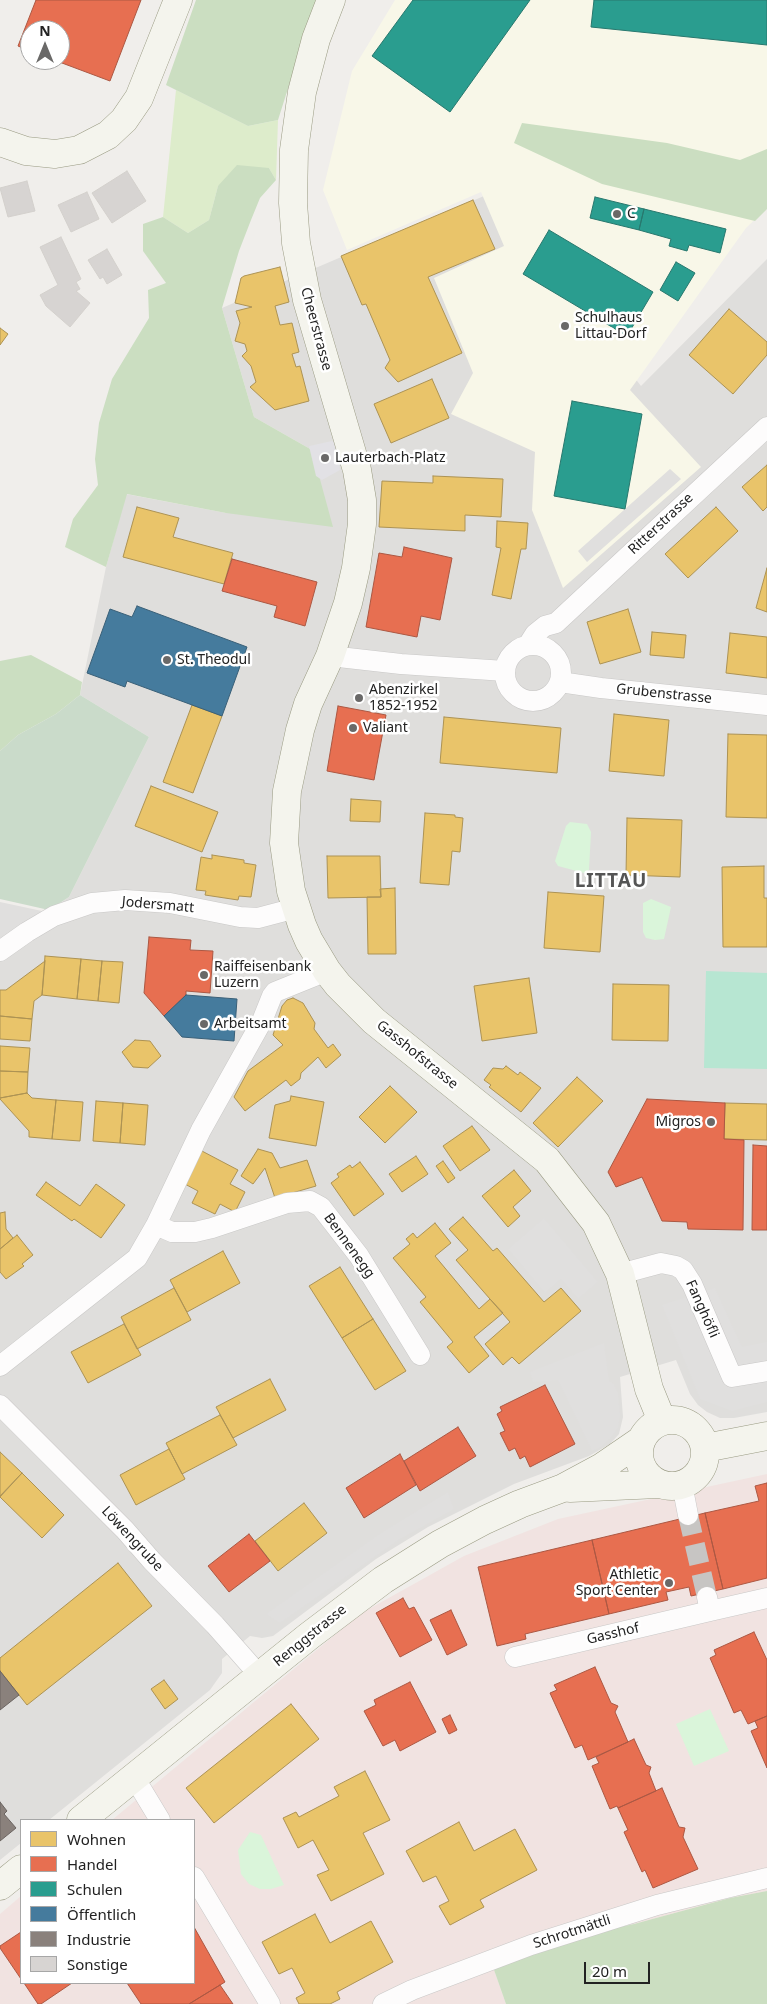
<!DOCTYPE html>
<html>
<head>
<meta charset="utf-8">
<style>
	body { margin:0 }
	#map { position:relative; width:767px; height:2004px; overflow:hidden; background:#f0eeeb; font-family:"Noto Sans",sans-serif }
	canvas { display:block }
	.legend { position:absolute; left:20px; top:1819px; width:175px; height:165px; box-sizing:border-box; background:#fff; border:1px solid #a7a7a7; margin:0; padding:6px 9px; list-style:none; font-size:15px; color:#222 }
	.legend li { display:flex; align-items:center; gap:10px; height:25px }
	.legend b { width:25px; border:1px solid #a7a7a7 }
	.north { position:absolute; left:20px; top:20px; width:50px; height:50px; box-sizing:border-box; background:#fff; border:1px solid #a7a7a7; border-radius:50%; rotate:0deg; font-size:14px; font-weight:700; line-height:20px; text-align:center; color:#222 }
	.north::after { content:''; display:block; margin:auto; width:18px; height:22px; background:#6a6968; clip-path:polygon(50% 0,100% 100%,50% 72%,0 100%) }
	.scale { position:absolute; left:584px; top:1962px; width:66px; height:22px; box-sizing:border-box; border:2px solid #222; border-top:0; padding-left:6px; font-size:15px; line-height:18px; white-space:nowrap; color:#222; -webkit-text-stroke:4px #fff; paint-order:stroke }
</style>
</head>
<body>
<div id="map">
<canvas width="767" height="2004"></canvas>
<ul class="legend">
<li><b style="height:14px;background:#e9c46a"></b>Wohnen</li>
<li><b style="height:14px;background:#e76f51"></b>Handel</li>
<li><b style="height:14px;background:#2a9d8f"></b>Schulen</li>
<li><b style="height:14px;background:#457b9d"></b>Öffentlich</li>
<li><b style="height:14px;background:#8a817c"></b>Industrie</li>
<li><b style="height:14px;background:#d7d4d2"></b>Sonstige</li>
</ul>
<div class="north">N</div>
<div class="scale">20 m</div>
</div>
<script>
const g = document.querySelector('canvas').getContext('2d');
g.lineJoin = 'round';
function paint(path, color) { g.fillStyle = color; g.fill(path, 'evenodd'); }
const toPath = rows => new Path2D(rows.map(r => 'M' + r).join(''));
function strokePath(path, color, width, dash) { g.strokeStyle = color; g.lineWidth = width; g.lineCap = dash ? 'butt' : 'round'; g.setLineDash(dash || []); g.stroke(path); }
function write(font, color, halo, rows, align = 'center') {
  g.font = font + ' "Noto Sans",sans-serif'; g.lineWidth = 5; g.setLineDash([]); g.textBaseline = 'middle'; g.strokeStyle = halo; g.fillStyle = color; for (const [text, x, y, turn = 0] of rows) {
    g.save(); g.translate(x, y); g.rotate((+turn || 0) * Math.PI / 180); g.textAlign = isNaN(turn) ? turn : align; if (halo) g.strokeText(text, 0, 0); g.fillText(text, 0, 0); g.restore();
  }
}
paint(toPath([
	[491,193,641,386,767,259,767,1412,734,1418,720,1418,707,1412,698,1405,690,1394,676,1360,620,1377,623,1417,619,1434,610,1444,589,1456,514,1484,428,1527,376,1559,273,1636,262,1638,250,1636,222,1659,222,1673,210,1690,49,1820,21,1820,21,1843,0,1860,0,943,69,897,149,737,80,695,106,567,126,494,226,513,312,450,254,417,222,308]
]), '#dfdedc');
paint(toPath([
	[767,1474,767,1891,730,1898,634,1924,579,1935,493,1967,506,2004,0,2004,0,1914,21,1896,21,1983,194,1983,194,1820,112,1820,360,1614,464,1556,558,1519]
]), '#f1e3e1');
paint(toPath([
	[395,0,767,0,767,208,746,228,630,390,701,467,563,588,532,510,535,452,451,414,473,373,434,278,504,246,481,192,347,250,323,190,352,71]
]), '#f8f7e8');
paint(toPath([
	[176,90,248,126,278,120,276,180,269,168,218,186,209,220,188,233,163,217]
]), '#ddeccb');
paint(toPath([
	[196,0,316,0,278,120,248,126,166,85],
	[522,123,667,143,740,160,767,149,767,209,755,221,602,184,514,143],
	[237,165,269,168,276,180,260,198,251,220,239,251,222,308,254,417,312,450,333,527,226,513,127,494,106,567,65,547,73,519,98,485,95,459,99,423,112,379,149,318,148,290,166,283,143,251,143,224,163,217,188,233,209,220,218,186],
	[31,655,82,682,80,695,56,714,18,735,0,751,0,661],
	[767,1891,767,2004,506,2004,493,1967,579,1935,634,1924,730,1898]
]), '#cbdec1');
paint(toPath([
	[80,695,149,737,69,897,49,910,0,899,0,751,18,735,56,714]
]), '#cadbca');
paint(toPath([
	[570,822,587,824,591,832,589,870,584,873,558,866,555,861,566,826],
	[651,899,671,907,664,939,655,940,646,938,643,932,643,903],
	[710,1709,729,1751,694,1766,676,1724],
	[250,1832,261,1835,284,1885,271,1889,260,1889,249,1884,241,1874,238,1850]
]), '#daf5da');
paint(toPath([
	[706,971,767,973,767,1069,704,1068]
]), '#b7e6d2');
paint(toPath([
	[670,469,681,479,587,562,578,551],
	[0,902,42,911,0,940],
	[544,1218,598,1282,578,1299,561,1279,545,1293,508,1249],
	[715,1288,742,1347,767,1342,767,1402,732,1411,700,1399,662,1305],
	[604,1343,609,1381,614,1384,618,1393,620,1416,618,1428,610,1439,601,1447,592,1451,558,1380,533,1382,530,1372],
	[448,1492,454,1509,400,1539,280,1623,266,1614,381,1533]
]), '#e0dfde');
paint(toPath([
	[336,440,340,470,322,480,316,476,309,446]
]), '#e2e1e5');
const homes = toPath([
	[473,200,495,249,428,277,462,353,398,382,385,368,390,360,366,304,362,305,341,256,473,200],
	[280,267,289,302,275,306,280,325,292,323,299,352,292,354,296,367,300,366,309,401,275,410,250,387,256,382,251,366,242,356,247,351,245,344,235,341,240,323,236,311,252,307,235,303,241,278,244,276,280,267],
	[729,309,767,342,767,355,733,394,689,355,729,309],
	[0,328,8,334,0,345,0,328],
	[432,379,449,418,391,443,374,404,432,379],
	[767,465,767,507,763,511,742,487,767,465],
	[433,476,503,479,501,517,465,515,465,531,379,527,382,481,433,483,433,476],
	[137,507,179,518,173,537,233,553,224,584,123,557,137,507],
	[716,507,738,531,688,578,665,554,716,507],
	[497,521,528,523,526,549,521,549,511,599,492,595,501,548,496,547,497,521],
	[767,568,767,612,756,608,767,568],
	[628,609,641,652,600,664,587,622,628,609],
	[652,632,686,635,684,658,650,655,652,632],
	[730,633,767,637,767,678,726,673,730,633],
	[192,705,222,716,193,793,163,782,192,705],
	[614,714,669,720,664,776,609,771,614,714],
	[444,717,561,728,557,773,440,763,444,717],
	[728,734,767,735,767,818,726,817,728,734],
	[151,786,218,812,202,852,135,826,151,786],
	[351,799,381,801,380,822,350,821,351,799],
	[425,813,455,815,455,817,463,818,460,852,452,851,449,885,420,883,425,813],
	[627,818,682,820,680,877,626,875,627,818],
	[212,855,244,860,244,863,256,865,251,897,239,896,238,900,205,895,206,891,196,890,201,857,212,859,212,855],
	[327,856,380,856,381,897,328,898,327,856],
	[764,866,764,898,767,898,767,947,723,947,722,867,764,866],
	[395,888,396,954,368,954,367,897,381,897,380,889,395,888],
	[548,892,604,896,600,952,544,948,548,892],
	[45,956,81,959,77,999,42,995,45,956],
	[81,959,102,961,98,1001,77,999,81,959],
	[45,961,42,995,34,1001,32,1019,0,1016,0,990,6,990,45,961],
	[102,961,123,962,119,1003,98,1001,102,961],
	[529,978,537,1033,482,1041,474,986,529,978],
	[613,984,669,985,668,1041,612,1040,613,984],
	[293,998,303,1003,315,1023,314,1029,328,1048,333,1044,341,1055,326,1068,318,1057,301,1073,300,1079,291,1086,286,1080,245,1111,234,1097,248,1071,283,1045,273,1035,282,1006,287,1000,293,998],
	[0,1016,32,1019,30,1041,0,1039,0,1016],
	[135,1040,150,1041,161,1056,148,1068,133,1067,122,1052,135,1040],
	[0,1046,30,1048,28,1072,0,1071,0,1046],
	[506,1066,518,1075,520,1072,541,1088,521,1112,489,1087,491,1085,484,1080,493,1068,503,1069,506,1066],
	[0,1071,28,1072,27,1093,0,1098,0,1071],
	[577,1077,603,1101,558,1147,533,1123,577,1077],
	[390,1086,417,1112,385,1143,359,1117,390,1086],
	[27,1093,32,1098,56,1100,52,1139,29,1137,29,1131,0,1099,0,1098,27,1093],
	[291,1096,324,1102,316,1146,269,1138,275,1105,290,1101,291,1096],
	[56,1100,83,1102,80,1141,52,1139,56,1100],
	[96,1101,123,1103,120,1143,93,1141,96,1101],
	[123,1103,148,1105,145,1145,120,1143,123,1103],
	[725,1103,767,1104,767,1140,724,1139,725,1103],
	[472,1126,490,1150,460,1171,443,1146,472,1126],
	[258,1149,272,1153,280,1168,307,1160,316,1186,275,1198,265,1168,253,1184,241,1176,258,1149],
	[200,1150,238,1170,230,1184,245,1192,235,1212,220,1204,215,1214,192,1203,198,1191,183,1183,200,1150],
	[416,1156,428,1174,402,1192,389,1174,416,1156],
	[443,1161,455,1178,448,1183,436,1166,443,1161],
	[360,1162,384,1194,354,1216,331,1183,339,1177,337,1174,350,1165,352,1168,360,1162],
	[514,1170,531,1191,513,1207,520,1216,508,1227,482,1196,514,1170],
	[46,1182,80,1206,96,1184,125,1205,101,1238,74,1219,72,1221,36,1195,46,1182],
	[5,1212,6,1229,13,1238,0,1249,0,1213,5,1212],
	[463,1217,493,1251,497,1248,544,1302,561,1288,581,1311,519,1364,512,1357,503,1365,485,1344,510,1322,456,1260,468,1250,449,1229,463,1217],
	[435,1223,451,1243,435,1256,479,1309,490,1299,503,1313,474,1337,489,1356,469,1373,447,1347,453,1342,420,1302,426,1297,393,1258,410,1244,406,1239,413,1233,417,1238,435,1223],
	[17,1235,33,1255,22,1264,24,1266,6,1279,0,1272,0,1249,17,1235],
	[223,1251,240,1283,187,1312,170,1280,223,1251],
	[340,1267,373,1319,342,1338,309,1286,340,1267],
	[174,1288,191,1320,137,1349,121,1317,174,1288],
	[373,1319,406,1371,375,1390,342,1338,373,1319],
	[124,1324,141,1355,88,1383,71,1352,124,1324],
	[270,1379,286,1410,233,1438,216,1407,270,1379],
	[220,1415,237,1445,182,1474,166,1443,220,1415],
	[169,1449,185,1479,136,1505,120,1475,169,1449],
	[0,1452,22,1473,0,1496,0,1452],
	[22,1473,64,1515,42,1538,0,1497,22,1473],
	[304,1503,327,1533,278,1571,255,1541,304,1503],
	[118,1563,152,1606,27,1705,0,1671,0,1658,118,1563],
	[164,1680,178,1699,165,1709,151,1689,164,1680],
	[291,1704,319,1739,214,1823,186,1788,291,1704],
	[365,1771,390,1820,363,1833,384,1874,331,1901,317,1875,329,1870,313,1840,298,1848,283,1818,296,1812,299,1817,339,1796,334,1787,365,1771],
	[459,1822,474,1851,515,1829,537,1870,480,1900,484,1907,450,1925,439,1906,449,1901,436,1876,423,1882,406,1851,459,1822],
	[315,1914,330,1943,371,1921,393,1962,337,1992,340,1999,330,2004,299,2004,296,1998,305,1993,292,1968,279,1974,262,1942,315,1914]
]);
paint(homes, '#e9c46a');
strokePath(homes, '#ad9354', 1);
const shops = toPath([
	[36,0,141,0,110,81,54,60,60,60,60,30,30,30,30,51,18,46,36,0],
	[404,547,452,558,440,620,421,616,417,637,366,627,379,553,402,557,404,547],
	[232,559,317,582,305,626,274,617,277,606,222,591,232,559],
	[338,706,386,715,374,780,327,771,338,706],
	[149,937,191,940,190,950,213,951,210,993,186,991,186,995,164,1016,144,993,149,937],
	[647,1099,725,1103,724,1139,744,1140,743,1230,688,1229,687,1222,662,1221,642,1177,616,1187,608,1172,647,1099],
	[753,1145,767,1146,767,1230,752,1230,753,1145],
	[545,1385,575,1444,530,1467,525,1456,520,1459,515,1448,509,1451,500,1433,505,1431,497,1414,502,1411,500,1407,545,1385],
	[458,1427,476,1456,420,1491,404,1461,458,1427],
	[400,1454,416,1485,364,1518,346,1488,400,1454],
	[767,1483,767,1578,723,1589,705,1513,759,1501,755,1486,767,1483],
	[705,1513,723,1589,691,1596,689,1587,666,1592,668,1600,609,1614,592,1540,705,1513],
	[249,1534,270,1561,229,1592,208,1566,249,1534],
	[592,1540,609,1614,525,1634,526,1639,497,1646,478,1567,592,1540],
	[403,1598,409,1609,414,1607,432,1640,400,1657,376,1613,403,1598],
	[451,1610,467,1645,447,1655,430,1620,451,1610],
	[754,1632,767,1660,767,1716,748,1724,741,1710,734,1713,710,1658,716,1655,714,1650,754,1632],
	[595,1667,611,1703,618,1706,615,1712,628,1742,588,1760,582,1745,575,1748,550,1693,557,1690,554,1685,595,1667],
	[410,1682,436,1732,400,1751,395,1740,383,1746,364,1711,376,1705,374,1700,410,1682],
	[450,1715,457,1730,449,1734,442,1719,450,1715],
	[767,1716,767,1768,751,1731,758,1728,755,1721,767,1716],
	[634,1739,646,1765,651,1767,649,1773,656,1791,618,1808,617,1806,610,1809,592,1766,599,1763,596,1757,634,1739],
	[662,1788,679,1827,685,1828,683,1837,698,1869,653,1888,645,1870,642,1872,624,1832,628,1830,618,1808,662,1788],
	[194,1927,225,1982,189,2004,141,2004,127,1983,194,1983,194,1927],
	[21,1932,21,1979,0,1948,0,1946,21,1932],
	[24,1983,72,1983,41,2004,38,2004,24,1983],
	[220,1985,233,2004,189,2004,220,1985]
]);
paint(shops, '#e76f51');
strokePath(shops, '#ac5843', 1);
const schools = toPath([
	[413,0,530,0,450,112,372,56,413,0],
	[594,0,767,0,767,45,591,27,594,0],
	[595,197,644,209,639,230,590,218,595,197],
	[644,209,726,229,720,253,689,245,687,251,669,246,671,239,639,230,644,209],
	[549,230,653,292,627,336,523,274,549,230],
	[676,262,695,273,678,301,660,290,676,262],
	[572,401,642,414,625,509,554,496,572,401]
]);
paint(schools, '#2a9d8f');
strokePath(schools, '#28786e', 1);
const public = toPath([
	[137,606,247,647,222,716,127,681,125,687,87,673,110,609,132,617,137,606],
	[186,995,237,999,234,1041,182,1037,164,1016,186,995]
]);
paint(public, '#457b9d');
strokePath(public, '#3a6078', 1);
const industry = toPath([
	[0,1671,19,1695,0,1710,0,1671],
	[0,1802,7,1811,4,1814,16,1828,0,1841,0,1802]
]);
paint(industry, '#8a817c');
strokePath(industry, '#6b6461', 1);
const building = toPath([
	[127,171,146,201,112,223,92,193,127,171],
	[27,181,35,211,8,217,0,188,27,181],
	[87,192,99,219,71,232,58,205,87,192],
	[61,237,81,279,76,282,80,289,76,291,90,303,70,327,46,306,40,295,58,285,40,247,61,237],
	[107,249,122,275,107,284,103,277,100,279,88,260,107,249]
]);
paint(building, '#d7d4d2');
strokePath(building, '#d3d0cc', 1);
strokePath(toPath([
	[688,1515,707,1597]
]), '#c7c5c3', 20, [20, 10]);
const street = toPath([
	'505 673a28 28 0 1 1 56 0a28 28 0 1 1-56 0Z',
	[528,645,535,634,545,626,556,623,767,427],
	[330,656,401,664,505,671],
	[560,682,601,688,767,705],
	[0,951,27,932,54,916,92,903,125,900,170,903,240,917,258,918,296,908],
	[156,1225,172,1232,195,1232,212,1228,287,1203,310,1201,321,1207,359,1256,420,1355],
	[620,1274,661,1263,676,1266,683,1270,692,1284,732,1377,767,1371],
	[0,1366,137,1258,156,1225,201,1130,262,1021,272,996,275,992,327,971],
	[0,1405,125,1530,152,1561,215,1625,260,1676],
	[682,1484,688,1515],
	[707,1597,710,1611,767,1598],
	[515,1657,710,1611],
	[134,1777,160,1820],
	[194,1877,270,2004],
	[383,2004,412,1990,531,1945,657,1905,767,1878]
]);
const secondary = toPath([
	[331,0,316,39,302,92,294,150,293,203,296,243,307,300,357,470,362,500,362,524,356,568,348,603,330,656,308,704,300,730,287,791,284,843,291,891,302,925,309,941,327,971,338,985,374,1021,547,1160,596,1223,620,1274,649,1389,662,1421],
	[0,142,26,151,55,154,79,150,108,135,124,120,139,98,178,0],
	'639 1453a33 33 0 1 1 66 0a33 33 0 1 1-66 0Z',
	[705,1448,767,1436],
	[570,1488,658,1484],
	[81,1820,309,1636,383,1580,440,1544,485,1520,520,1504,563,1488,602,1467,640,1441],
	[0,1886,21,1869]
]);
strokePath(street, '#c9c8c7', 21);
strokePath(secondary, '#999a82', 29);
strokePath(street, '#fdfcfc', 20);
strokePath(secondary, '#f4f4ed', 28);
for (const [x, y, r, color] of [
	[617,214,5,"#6a6968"],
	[565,326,5,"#6a6968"],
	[325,458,5,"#6a6968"],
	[167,660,5,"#6a6968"],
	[359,698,5,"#6a6968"],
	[353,728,5,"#6a6968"],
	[204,975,5,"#6a6968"],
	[204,1024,5,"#6a6968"],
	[711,1122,5,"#6a6968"],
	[669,1583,5,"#6a6968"]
]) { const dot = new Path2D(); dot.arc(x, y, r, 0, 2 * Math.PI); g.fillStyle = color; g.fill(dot); strokePath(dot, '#fff', 2); }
write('14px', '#222', '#fff', [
	["C",627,214],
	["Schulhaus",575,318],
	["Littau-Dorf",575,334],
	["Lauterbach-Platz",335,458],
	["St. Theodul",177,660],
	["Abenzirkel",369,690],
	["1852-1952",369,706],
	["Valiant",363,728],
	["Raiffeisenbank",214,967],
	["Luzern",214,983],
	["Arbeitsamt",214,1024],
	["Migros",701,1122,"right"],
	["Athletic",659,1575,"right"],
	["Sport Center",659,1591,"right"]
], 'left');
write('14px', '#222', '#fff', [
	["Cheerstrasse",316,329,75],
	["Ritterstrasse",661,524,-43],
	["Grubenstrasse",664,694,6],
	["Jodersmatt",158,905,5],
	["Gasshofstrasse",417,1055,39],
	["Bennenegg",349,1246,54],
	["Fanghöfli",702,1309,66],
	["Löwengrube",132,1539,47],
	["Gasshof",613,1634,-13],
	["Renggstrasse",310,1636,-39],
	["Schrotmättli",572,1932,-18]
]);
g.letterSpacing = '1px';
write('bold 19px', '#555', '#fff', [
	["LITTAU",611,882]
]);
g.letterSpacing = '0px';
</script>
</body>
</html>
